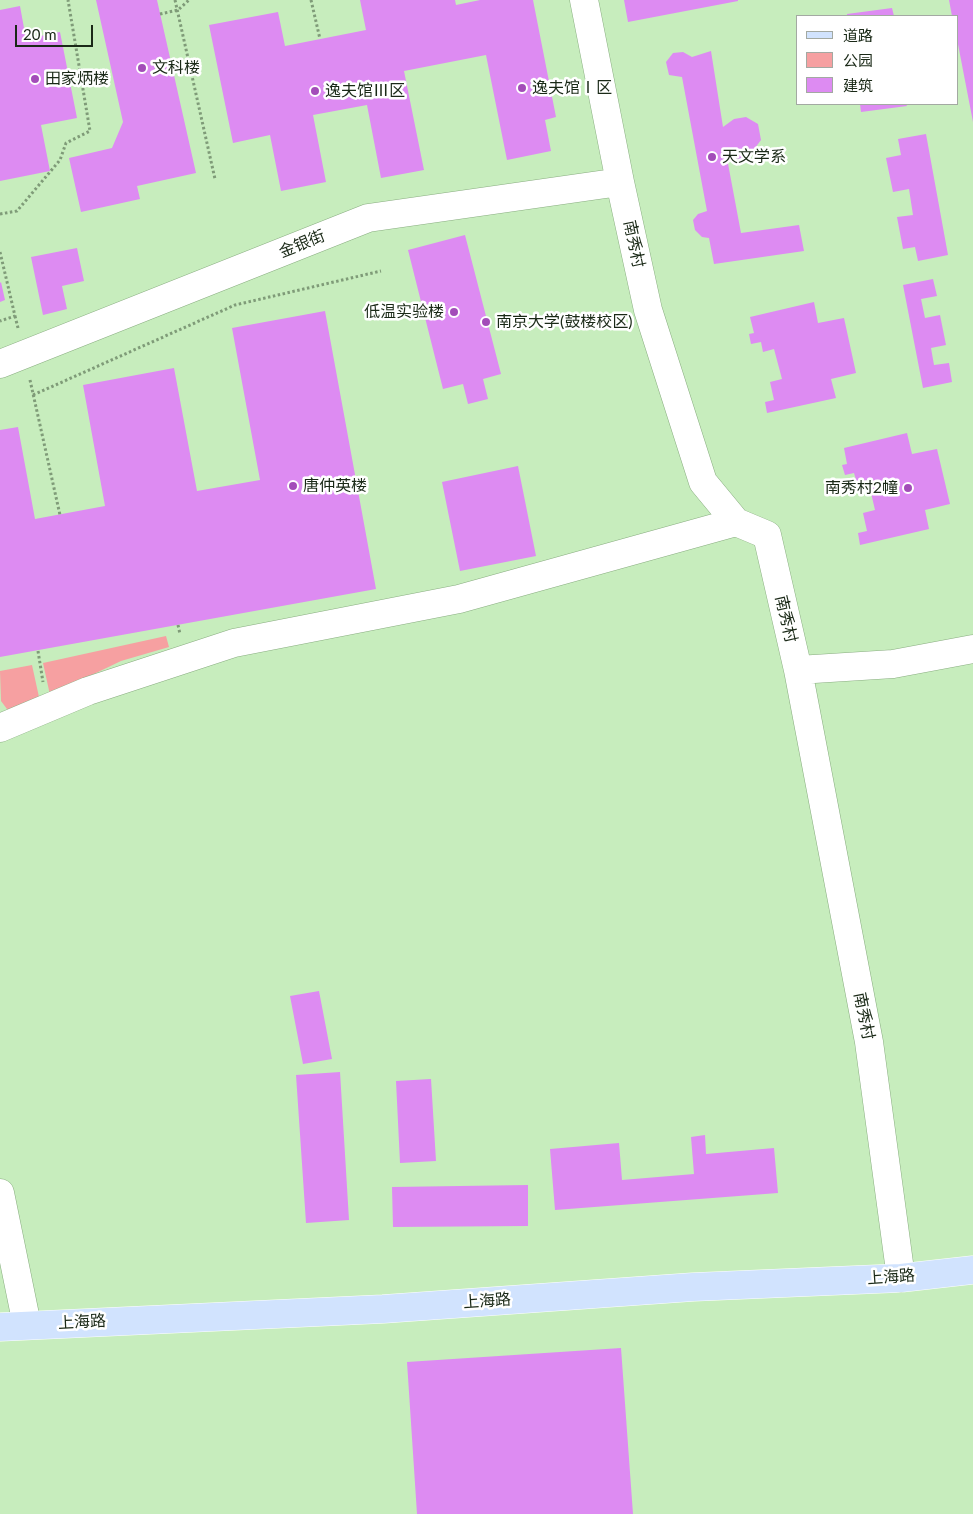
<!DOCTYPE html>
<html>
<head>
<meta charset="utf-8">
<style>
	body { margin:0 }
	#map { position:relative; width:973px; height:1514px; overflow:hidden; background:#c7edbd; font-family:Lato,"Noto Sans SC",sans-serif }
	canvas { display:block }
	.legend { position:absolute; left:796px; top:15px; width:162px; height:90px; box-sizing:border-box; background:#fff; border:1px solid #a3a9a2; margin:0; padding:6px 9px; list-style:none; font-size:15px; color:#1a2917 }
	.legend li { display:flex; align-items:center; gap:10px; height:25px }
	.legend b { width:25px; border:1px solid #a3a9a2 }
	.scale { position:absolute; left:15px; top:25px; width:78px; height:22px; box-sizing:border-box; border:2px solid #1a2917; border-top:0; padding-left:6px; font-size:15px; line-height:18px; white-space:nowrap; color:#1a2917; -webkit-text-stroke:4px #fff; paint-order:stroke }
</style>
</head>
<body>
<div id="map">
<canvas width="973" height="1514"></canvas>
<ul class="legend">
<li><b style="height:6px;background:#d1e3fe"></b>道路</li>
<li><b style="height:14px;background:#f6a0a1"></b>公园</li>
<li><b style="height:14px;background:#dd8bf2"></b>建筑</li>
</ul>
<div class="scale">20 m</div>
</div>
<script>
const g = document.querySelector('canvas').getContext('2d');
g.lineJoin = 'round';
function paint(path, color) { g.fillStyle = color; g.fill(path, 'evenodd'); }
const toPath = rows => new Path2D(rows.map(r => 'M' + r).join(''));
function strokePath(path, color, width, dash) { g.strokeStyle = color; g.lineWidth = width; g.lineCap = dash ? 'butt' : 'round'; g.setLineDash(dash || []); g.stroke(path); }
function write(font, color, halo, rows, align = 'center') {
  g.font = font + ' Lato,"Noto Sans SC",sans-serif'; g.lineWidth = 5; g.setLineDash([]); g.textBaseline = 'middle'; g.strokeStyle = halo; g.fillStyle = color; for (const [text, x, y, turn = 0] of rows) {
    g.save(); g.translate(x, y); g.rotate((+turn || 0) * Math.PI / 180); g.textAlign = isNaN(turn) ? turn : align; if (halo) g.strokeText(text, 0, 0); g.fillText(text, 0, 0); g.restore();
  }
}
paint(toPath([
	[166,636,169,647,121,661,50,695,43,663],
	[32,665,39,697,16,713,7,709,1,701,0,671]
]), '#f6a0a1');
paint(toPath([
	[96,0,157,0,196,173,137,186,140,199,81,212,69,158,112,148,123,122],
	[360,0,455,0,456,5,480,0,533,0,556,117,545,120,551,151,507,160,486,55,404,71,424,170,381,178,367,105,313,115,326,182,281,191,270,135,233,143,209,25,278,12,285,46,366,30],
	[624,0,738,0,738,1,628,22],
	[949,0,973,0,973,122,957,39,957,16,952,16],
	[20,6,26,39,60,32,77,118,41,125,50,171,0,181,0,10],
	[892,8,894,16,847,16,847,14],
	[711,51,723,127,734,119,746,117,758,124,761,140,749,156,738,159,726,153,741,233,799,225,804,251,714,264,709,238,702,237,695,230,693,220,698,214,707,211,682,77,669,75,666,62,673,53,683,52,692,57],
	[860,104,906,104,907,106,861,112],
	[926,134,948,255,918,261,915,247,903,249,897,217,913,215,909,189,893,192,886,158,901,155,898,139],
	[465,235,501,374,483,379,488,399,468,404,463,384,443,389,408,250],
	[77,248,84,281,62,286,67,309,43,315,31,257],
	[933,279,937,296,921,299,925,318,940,315,946,345,931,348,934,365,949,363,952,382,923,388,903,285],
	[1,282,5,300,0,302,0,283],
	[814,302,818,323,844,318,856,373,831,379,836,398,767,413,765,402,774,400,770,382,782,379,774,349,763,352,761,342,751,344,749,334,754,333,750,317],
	[325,311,376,589,0,657,0,430,18,427,35,519,105,506,83,385,174,368,197,491,260,480,232,328],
	[907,433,912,454,937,449,950,504,925,510,929,529,860,545,858,533,867,531,863,513,875,510,868,480,857,483,854,473,845,475,842,465,847,464,844,448],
	[518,466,536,556,460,571,442,482],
	[319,991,332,1059,303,1064,290,996],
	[340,1072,349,1220,306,1223,296,1075],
	[431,1079,436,1161,400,1163,396,1081],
	[705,1135,706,1154,774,1148,778,1193,555,1210,550,1149,619,1143,622,1180,694,1174,691,1137],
	[528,1185,528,1226,393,1227,392,1187],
	[621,1348,633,1514,417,1514,407,1362]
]), '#dd8bf2');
const minor = toPath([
	[584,0,620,182,648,310,703,482,736,522,767,535,798,670,869,1042,901,1278],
	[0,364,368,218,620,182],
	[798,670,893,664,973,649],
	[0,728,88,691,234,643,459,599,736,522],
	[0,1193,27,1325]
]);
const major = toPath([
	[0,1327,383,1309,693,1287,901,1278,973,1270]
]);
strokePath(minor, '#89ad80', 29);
strokePath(major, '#fff', 29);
strokePath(toPath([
	[175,0,215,179],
	[311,0,320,39],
	[160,14,178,10,189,0],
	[0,214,17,211,60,160,66,143,90,131,68,0],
	[0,252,15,316,0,321],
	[15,316,18,328],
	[30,380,60,515],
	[33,395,235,305,381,271],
	[178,625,180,634],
	[38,651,43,682]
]), '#7f9b78', 3, [2.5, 2.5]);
strokePath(minor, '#fff', 28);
strokePath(major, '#d1e3fe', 28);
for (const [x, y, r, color] of [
	[142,68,5,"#a34cb9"],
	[35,79,5,"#a34cb9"],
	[522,88,5,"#a34cb9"],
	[315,91,5,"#a34cb9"],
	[712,157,5,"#a34cb9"],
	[454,312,5,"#a34cb9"],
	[486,322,5,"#a34cb9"],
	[293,486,5,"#a34cb9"],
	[908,488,5,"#a34cb9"]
]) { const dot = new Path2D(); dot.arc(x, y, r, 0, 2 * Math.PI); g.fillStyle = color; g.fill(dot); strokePath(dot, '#fff', 2); }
write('16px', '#1a2917', '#fff', [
	["文科楼",152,68],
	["田家炳楼",45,79],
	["逸夫馆Ⅰ区",532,88],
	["逸夫馆Ⅲ区",325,91],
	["天文学系",722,157],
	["低温实验楼",444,312,"right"],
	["南京大学(鼓楼校区)",496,322],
	["唐仲英楼",303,486],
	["南秀村2幢",898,488,"right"]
], 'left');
write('16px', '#1a2917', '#fff', [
	["金银街",302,244,-22],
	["南秀村",634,244,78],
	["南秀村",786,619,77],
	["南秀村",864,1016,79],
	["上海路",891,1277,-4],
	["上海路",487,1301,-4],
	["上海路",82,1322,-3]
]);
</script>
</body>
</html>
